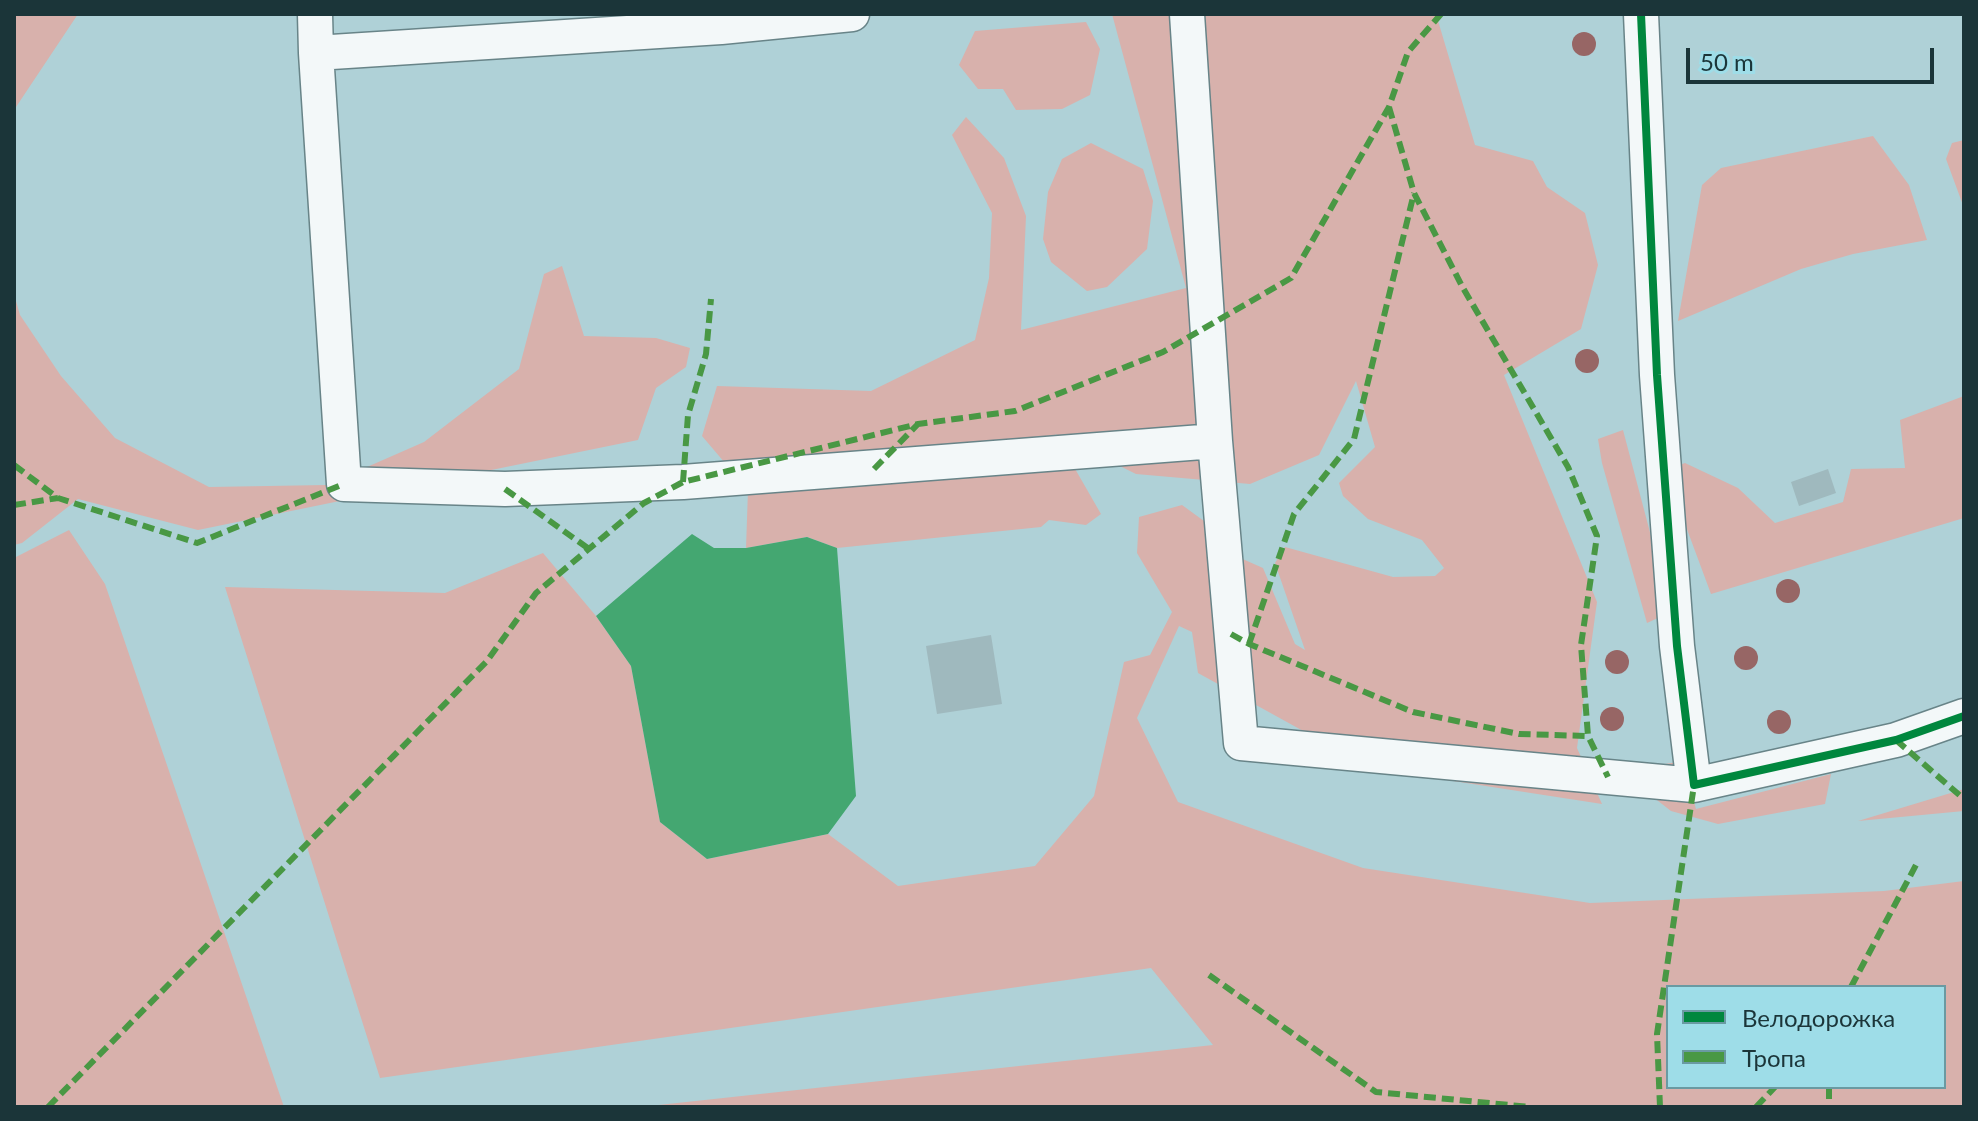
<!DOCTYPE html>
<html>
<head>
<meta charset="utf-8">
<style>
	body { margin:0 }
	#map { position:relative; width:1978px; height:1121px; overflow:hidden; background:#afd1d7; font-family:Lato,sans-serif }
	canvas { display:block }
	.frame { position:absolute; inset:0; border:16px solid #1b3539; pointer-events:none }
	.legend { position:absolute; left:1666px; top:985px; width:280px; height:104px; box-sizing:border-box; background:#9edde8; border:2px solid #6a9aa2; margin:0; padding:10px 14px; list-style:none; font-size:24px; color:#1b3539 }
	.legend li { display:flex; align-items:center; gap:16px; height:40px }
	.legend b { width:40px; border:2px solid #6a9aa2 }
	.scale { position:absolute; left:1686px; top:48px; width:248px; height:36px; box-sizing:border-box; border:4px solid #1b3539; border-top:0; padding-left:10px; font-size:24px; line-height:28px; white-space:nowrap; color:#1b3539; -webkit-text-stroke:6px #9edde8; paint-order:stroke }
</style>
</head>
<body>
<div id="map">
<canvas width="1978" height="1121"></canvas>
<div class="frame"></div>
<ul class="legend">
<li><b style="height:10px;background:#00873e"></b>Велодорожка</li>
<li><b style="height:10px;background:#499844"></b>Тропа</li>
</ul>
<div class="scale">50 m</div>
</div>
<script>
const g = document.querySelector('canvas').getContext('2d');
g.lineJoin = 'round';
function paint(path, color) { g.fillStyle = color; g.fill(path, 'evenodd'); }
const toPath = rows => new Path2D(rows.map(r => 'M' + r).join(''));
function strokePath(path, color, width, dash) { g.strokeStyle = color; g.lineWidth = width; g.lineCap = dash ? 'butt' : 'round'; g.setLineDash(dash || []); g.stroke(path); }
paint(toPath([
	[14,14,78,14,14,110],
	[1112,14,1436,14,1475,145,1533,161,1547,187,1585,213,1598,265,1581,329,1504,375,1597,602,1577,748,1602,804,1408,774,1305,732,1198,673,1192,632,1179,626,1137,718,1178,802,1363,868,1590,903,1884,891,1964,881,1964,1107,640,1107,1213,1045,1151,968,380,1078,225,587,445,593,543,553,596,616,631,666,660,822,707,859,828,834,898,886,1035,866,1094,796,1124,662,1150,655,1172,612,1137,553,1139,517,1182,505,1204,521,1229,553,1263,568,1295,644,1305,650,1275,563,1285,547,1393,577,1435,576,1444,568,1422,540,1368,519,1343,496,1339,483,1375,447,1356,381,1319,455,1250,484,1136,474,1055,434,1101,514,1086,525,1049,520,1041,527,837,548,807,537,746,548,748,490,702,436,717,386,871,391,975,340,989,278,992,213,952,135,966,117,1004,158,1026,216,1021,330,1186,288],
	[1668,987,1944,987,1944,1087,1668,1087],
	[1086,22,1100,49,1090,95,1062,109,1016,110,1003,89,978,89,959,65,975,31],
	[1873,136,1909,185,1927,240,1853,254,1801,269,1678,321,1702,185,1721,168],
	[1964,140,1964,208,1946,159,1952,143],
	[1091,143,1143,169,1153,201,1147,249,1107,287,1087,291,1051,262,1043,239,1048,192,1062,159],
	[562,266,584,336,656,338,690,348,686,367,656,388,638,440,198,530,78,499,22,543,14,545,14,294,20,315,61,376,115,438,209,487,326,485,424,442,519,369,544,274],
	[1964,396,1964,518,1711,594,1665,470,1685,463,1738,488,1775,523,1843,502,1851,469,1905,468,1900,420],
	[1623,430,1671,612,1647,623,1602,463,1598,439],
	[69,530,105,584,284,1107,14,1107,14,558],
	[1683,761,1696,809,1831,774,1825,804,1718,824,1671,811,1644,790,1647,767],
	[1964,789,1964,811,1858,821]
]), '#d8b1ac');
paint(toPath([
	[692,534,714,548,746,548,807,537,837,548,856,796,828,834,707,859,660,822,631,666,596,616]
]), '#44a771');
paint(toPath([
	[1828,469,1836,493,1799,506,1791,482],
	[991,635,1002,704,937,714,926,646]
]), '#9fb9be');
const minor = toPath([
	[315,14,316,53],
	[852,14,721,27,316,53,344,484,505,489,683,482,1215,441,1241,743,1694,785,1896,740,1964,716],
	[1187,14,1215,441],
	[1641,14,1657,375,1677,646,1694,785]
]);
strokePath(minor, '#688488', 37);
strokePath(minor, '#f3f8f9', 34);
strokePath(toPath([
	[1389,107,1414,193,1463,288,1568,467,1597,536,1581,645,1588,736,1608,777],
	[14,465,58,498,197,543,344,484],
	[874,469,918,424],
	[683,482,688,415,706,354,711,299],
	[505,489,589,549],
	[14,505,58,498],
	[1231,634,1249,644,1413,712,1519,734,1588,736],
	[1249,644,1294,514,1354,439,1414,193],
	[1896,740,1964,799],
	[1209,975,1376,1092,1530,1107],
	[1851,987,1916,865],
	[1829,1087,1829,1107],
	[48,1107,487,661,536,593,644,503,683,482,918,424,1015,411,1163,352,1291,278,1389,107,1408,52,1441,14],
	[1660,1107,1657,1034,1694,785],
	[1756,1107,1775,1087]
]), '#499844', 6, [12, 6]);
strokePath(toPath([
	[1641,14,1657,375,1677,646,1694,785,1896,740,1964,716]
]), '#00873e', 8);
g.fillStyle = '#976665';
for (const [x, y] of [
	[1584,44],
	[1587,361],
	[1788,591],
	[1746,658],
	[1617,662],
	[1612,719],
	[1779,722]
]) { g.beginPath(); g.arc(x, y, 12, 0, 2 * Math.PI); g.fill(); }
</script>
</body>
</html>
